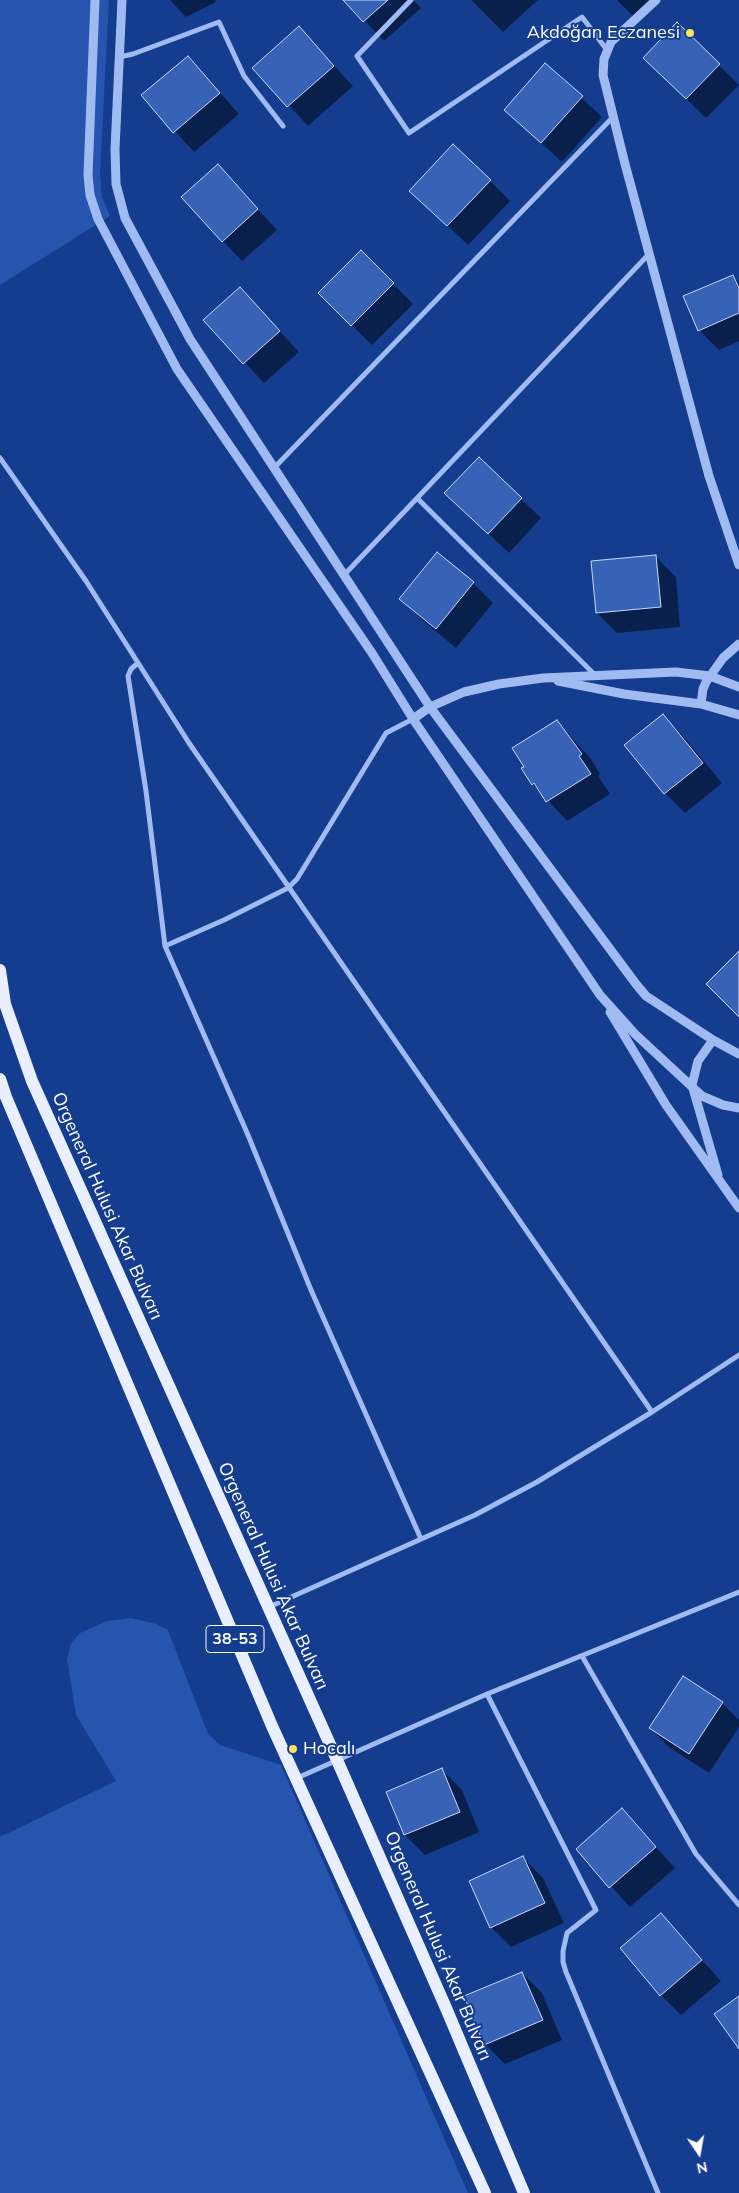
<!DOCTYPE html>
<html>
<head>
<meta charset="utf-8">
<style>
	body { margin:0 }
	#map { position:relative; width:739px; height:2193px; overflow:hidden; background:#143c8f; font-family:Mulish,sans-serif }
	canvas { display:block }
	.north { position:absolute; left:674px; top:2128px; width:50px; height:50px; -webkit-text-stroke:4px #143c8f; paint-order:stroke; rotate:168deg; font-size:14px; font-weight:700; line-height:20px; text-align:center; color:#fff }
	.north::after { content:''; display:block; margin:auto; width:18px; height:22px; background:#fff; clip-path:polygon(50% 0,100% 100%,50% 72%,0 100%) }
</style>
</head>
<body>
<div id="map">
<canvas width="739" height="2193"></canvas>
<div class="north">N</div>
</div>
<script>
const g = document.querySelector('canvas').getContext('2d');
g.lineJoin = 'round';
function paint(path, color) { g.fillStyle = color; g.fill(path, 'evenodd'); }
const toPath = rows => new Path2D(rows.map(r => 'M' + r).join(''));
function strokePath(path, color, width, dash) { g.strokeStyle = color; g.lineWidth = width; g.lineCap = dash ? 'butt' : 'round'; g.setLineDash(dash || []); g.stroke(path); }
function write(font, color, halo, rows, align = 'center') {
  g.font = font + ' Mulish,sans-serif'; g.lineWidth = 4; g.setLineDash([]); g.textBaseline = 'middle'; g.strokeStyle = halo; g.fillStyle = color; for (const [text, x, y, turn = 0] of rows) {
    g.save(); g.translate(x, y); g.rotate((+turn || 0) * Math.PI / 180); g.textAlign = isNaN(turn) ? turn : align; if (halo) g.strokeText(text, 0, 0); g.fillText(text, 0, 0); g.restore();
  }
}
paint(toPath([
	[0,0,109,0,100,174,102,197,110,216,0,285],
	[131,1618,156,1624,168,1630,208,1734,220,1745,281,1765,468,2193,0,2193,0,1837,116,1781,76,1715,67,1659,71,1643,80,1633,107,1621]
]), '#2654ae');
paint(toPath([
	[170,0,215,0,216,2,186,17],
	[345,0,413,0,421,8,384,41],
	[471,0,538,0,503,32],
	[617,0,653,0,634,17],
	[677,24,739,85,706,118,664,77],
	[299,28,353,86,308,126,254,68],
	[188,57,239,114,194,152,143,96],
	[546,65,602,117,562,162,505,110],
	[218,166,277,230,242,261,223,241],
	[490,181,510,201,468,245,431,210],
	[361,252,413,304,372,345,319,293],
	[733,276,739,282,739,341,719,350,699,330],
	[259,309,299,352,264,383,205,320],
	[521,499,541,518,509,553,466,512],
	[437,554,473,583,493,603,456,648,421,619,401,599],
	[656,557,676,577,680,627,617,633,597,613],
	[663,716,682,735,722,783,685,813,665,793,626,745],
	[557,722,591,759,600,774,598,776,610,794,567,821,533,784],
	[722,1703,739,1720,739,1727,709,1773,670,1748,650,1728],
	[442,1770,462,1790,479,1832,425,1855,405,1835,388,1792],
	[622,1810,675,1868,630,1907,577,1849],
	[523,1858,543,1878,564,1923,511,1947,491,1927],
	[661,1915,721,1981,681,2015,661,1995],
	[522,1973,542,1993,562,2040,505,2064,485,2044]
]), '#0007');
const building = toPath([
	[343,0,388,0,363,22,343,0],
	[677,22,720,64,686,99,643,58,677,22],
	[299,26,334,66,287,107,252,68,299,26],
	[188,56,220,93,173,133,141,95,188,56],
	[545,63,583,96,541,143,504,110,545,63],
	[453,144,491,180,447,226,409,191,453,144],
	[218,164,258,209,222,242,181,197,218,164],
	[361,250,394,283,351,326,318,293,361,250],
	[733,275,739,288,739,313,698,331,683,296,733,275],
	[240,287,280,331,243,364,203,320,240,287],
	[479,457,522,498,488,534,444,493,479,457],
	[437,552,474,582,436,629,399,599,437,552],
	[656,555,661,607,596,613,591,561,656,555],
	[663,714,703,763,664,794,624,745,663,714],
	[557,720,582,754,579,756,591,774,546,802,534,783,532,785,521,768,524,767,512,748,557,720],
	[739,951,739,1017,706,984,739,951],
	[683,1676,723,1702,689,1754,649,1728,683,1676],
	[442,1768,460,1812,404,1835,386,1792,442,1768],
	[622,1808,656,1847,609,1888,576,1849,622,1808],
	[523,1856,545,1903,490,1928,469,1881,523,1856],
	[661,1913,702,1960,660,1996,620,1948,661,1913],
	[522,1972,543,2020,484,2045,464,1996,522,1972],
	[739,1996,739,2049,714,2014,739,1996]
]);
paint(building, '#3862b6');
strokePath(building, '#c6d9fc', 1);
strokePath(toPath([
	[411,0,357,56,409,133,582,17,607,50],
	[119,57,133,54,219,22,244,76,283,126],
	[0,458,86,581,189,743,652,1412],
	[274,468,613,117],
	[417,498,596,676],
	[344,575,649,254],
	[138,663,131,669,128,676,146,791,165,946,248,1135,311,1290,421,1539],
	[165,946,224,920,288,888,297,879,386,733,413,719],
	[269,1607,475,1515,537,1482,652,1412,739,1355],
	[582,1656,696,1854,739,1905],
	[487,1694,596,1910,567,1933,563,1951,563,1962,566,1972,658,2193],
	[297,1778,487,1694,739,1592]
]), '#a0bbf1', 5);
strokePath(toPath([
	[95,0,88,175,90,195,98,219,177,369,372,653,413,719,600,995,635,1034,702,1096,723,1105,739,1108],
	[122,0,115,149,116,184,125,218,190,339,430,707,636,984,646,996,713,1040,739,1054],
	[656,0,611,42,604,59,603,75,625,164,709,476,739,565],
	[558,681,624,694,701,704,739,715],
	[701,704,703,689,706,682,723,658,739,644],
	[413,719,430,707,464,692,499,684,543,678,676,672,710,676,739,687],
	[610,1012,666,1105,739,1208],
	[713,1040,698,1061,692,1085,718,1175]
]), '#a0bbf1', 9);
strokePath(toPath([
	[0,970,5,1004,32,1081,337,1760,446,2008,524,2193],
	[0,1079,6,1097,272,1726,485,2193]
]), '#e9efff', 12);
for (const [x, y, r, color] of [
	[690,33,5,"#ffe25f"],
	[293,1749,5,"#ffe25f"]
]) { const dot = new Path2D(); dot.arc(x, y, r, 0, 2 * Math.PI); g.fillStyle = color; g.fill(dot); strokePath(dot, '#143c8f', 2); }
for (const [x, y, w] of [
	[235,1639,58]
]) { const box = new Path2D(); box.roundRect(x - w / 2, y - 13.5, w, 27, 4); g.fillStyle = '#143c8f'; g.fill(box); strokePath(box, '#fff', 1); }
write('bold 16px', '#fff', null, [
	["38-53",235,1639]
]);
write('18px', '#fff', '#143c8f', [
	["Akdoğan Eczanesi",680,33],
	["Hocalı",303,1749,"left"]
], 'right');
write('18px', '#fff', '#143c8f', [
	["Orgeneral Hulusi Akar Bulvarı",107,1206,66],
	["Orgeneral Hulusi Akar Bulvarı",273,1576,66],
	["Orgeneral Hulusi Akar Bulvarı",438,1946,67]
]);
</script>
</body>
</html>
